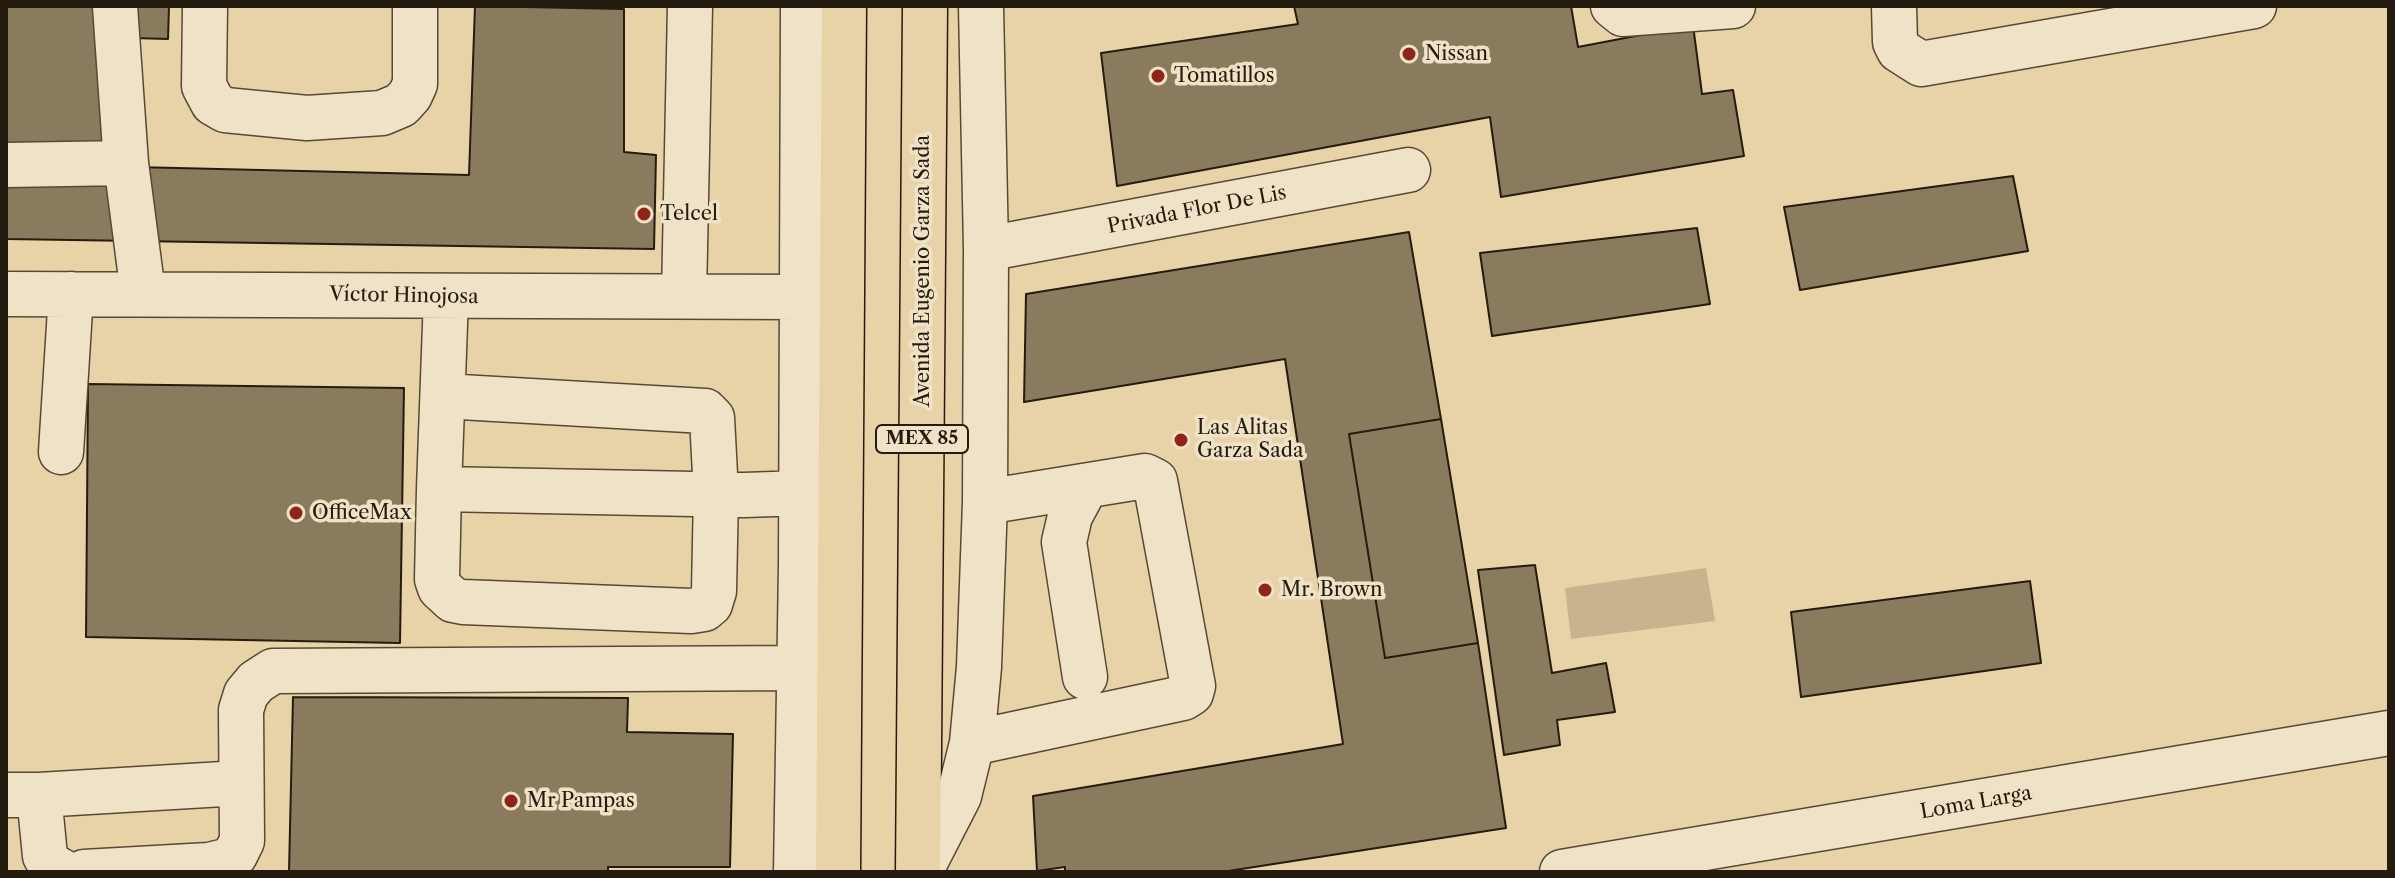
<!DOCTYPE html>
<html>
<head>
<meta charset="utf-8">
<style>
	body { margin:0 }
	#map { position:relative; width:2395px; height:878px; overflow:hidden; background:#e8d2a7; font-family:"Libre Caslon Text",serif }
	canvas { display:block }
	.frame { position:absolute; inset:0; border:8px solid #251c10; pointer-events:none }
</style>
</head>
<body>
<div id="map">
<canvas width="2395" height="878"></canvas>
<div class="frame"></div>
</div>
<script>
const g = document.querySelector('canvas').getContext('2d');
g.lineJoin = 'round';
function paint(path, color) { g.fillStyle = color; g.fill(path, 'evenodd'); }
const toPath = rows => new Path2D(rows.map(r => 'M' + r).join(''));
function strokePath(path, color, width, dash) { g.strokeStyle = color; g.lineWidth = width; g.lineCap = dash ? 'butt' : 'round'; g.setLineDash(dash || []); g.stroke(path); }
function write(font, color, halo, rows, align = 'center') {
  g.font = font + ' "Libre Caslon Text",serif'; g.lineWidth = 7; g.setLineDash([]); g.textBaseline = 'middle'; g.strokeStyle = halo; g.fillStyle = color; for (const [text, x, y, turn = 0] of rows) {
    g.save(); g.translate(x, y); g.rotate((+turn || 0) * Math.PI / 180); g.textAlign = isNaN(turn) ? turn : align; if (halo) g.strokeText(text, 0, 0); g.fillText(text, 0, 0); g.restore();
  }
}
paint(toPath([
	[1706,568,1715,621,1571,639,1565,588]
]), '#c7b38d');
const building = toPath([
	[6,6,169,6,168,39,132,38,135,167,469,175,475,6,624,9,624,152,656,155,654,249,6,239,6,6],
	[1294,6,1571,6,1578,47,1693,25,1702,94,1733,90,1744,156,1501,197,1490,117,1117,186,1101,53,1298,24,1294,6],
	[2013,176,2028,251,1800,290,1784,207,2013,176],
	[1697,228,1710,304,1492,336,1480,253,1697,228],
	[1409,232,1441,419,1349,434,1385,658,1478,643,1506,828,1222,872,1065,872,1065,867,1037,871,1033,796,1343,744,1285,359,1024,402,1026,294,1409,232],
	[88,384,404,388,400,643,86,637,88,384],
	[1441,419,1478,643,1385,658,1349,434,1441,419],
	[1535,565,1552,673,1606,663,1615,712,1557,720,1560,745,1504,755,1478,570,1535,565],
	[2030,581,2041,663,1801,697,1791,612,2030,581],
	[293,697,628,698,627,732,733,734,730,867,608,867,608,872,289,872,293,697]
]);
paint(building, '#8a7b5f');
strokePath(building, '#251c10', 2);
const minor = toPath([
	[205,6,204,86,213,103,225,110,307,118,382,113,401,105,410,95,415,84,415,6],
	[1613,6,1623,14,1733,6],
	[1894,6,1895,42,1899,50,1921,64,2254,6],
	[126,163,143,293],
	[6,165,126,163,115,6],
	[986,249,1408,170],
	[6,294,802,297],
	[684,296,690,6],
	[443,396,705,411,712,418,716,493,714,591,710,604,704,609,691,611,463,602,453,600,440,588,437,579,439,489,446,297],
	[61,452,71,294],
	[439,489,745,495,801,493],
	[1085,677,1064,542,1070,516,1086,486],
	[972,743,1183,698,1191,693,1193,686,1155,481,1145,476,985,502],
	[6,795,39,795,240,783],
	[39,795,45,856,51,865,63,872],
	[84,872,209,865,230,860,235,855,242,841,241,710,246,694,256,682,273,671,797,668],
	[796,872,801,566,803,6],
	[920,872,959,796,972,743,979,667,985,502,986,249,981,6],
	[1562,872,2389,733]
]);
const highway = toPath([
	[838,872,844,6],
	[918,872,925,6]
]);
strokePath(minor, '#564a36', 47);
strokePath(highway, '#251c10', 47);
strokePath(minor, '#f0e2c6', 44);
strokePath(highway, '#e8d2a7', 44);
for (const [x, y, r, color] of [
	[1409,54,8,"#8f2418"],
	[1158,76,8,"#8f2418"],
	[644,214,8,"#8f2418"],
	[1181,440,8,"#8f2418"],
	[296,513,8,"#8f2418"],
	[1265,590,8,"#8f2418"],
	[511,801,8,"#8f2418"]
]) { const dot = new Path2D(); dot.arc(x, y, r, 0, 2 * Math.PI); g.fillStyle = color; g.fill(dot); strokePath(dot, '#f0e2c6', 3); }
for (const [x, y, w] of [
	[922,439,92]
]) { const box = new Path2D(); box.roundRect(x - w / 2, y - 14, w, 28, 6); g.fillStyle = '#f0e2c6'; g.fill(box); strokePath(box, '#251c10', 2); }
write('bold 18px', '#251c10', null, [
	["MEX 85",922,439]
]);
write('20px', '#251c10', '#f0e2c6', [
	["Nissan",1425,54],
	["Tomatillos",1174,76],
	["Telcel",660,214],
	["Las Alitas",1197,428],
	["Garza Sada",1197,451],
	["OfficeMax",312,513],
	["Mr. Brown",1281,590],
	["Mr Pampas",527,801]
], 'left');
write('20px', '#251c10', '#f0e2c6', [
	["Privada Flor De Lis",1197,210,-11],
	["Avenida Eugenio Garza Sada",923,271,-90],
	["Víctor Hinojosa",404,296,1],
	["Loma Larga",1976,803,-10]
]);
</script>
</body>
</html>
